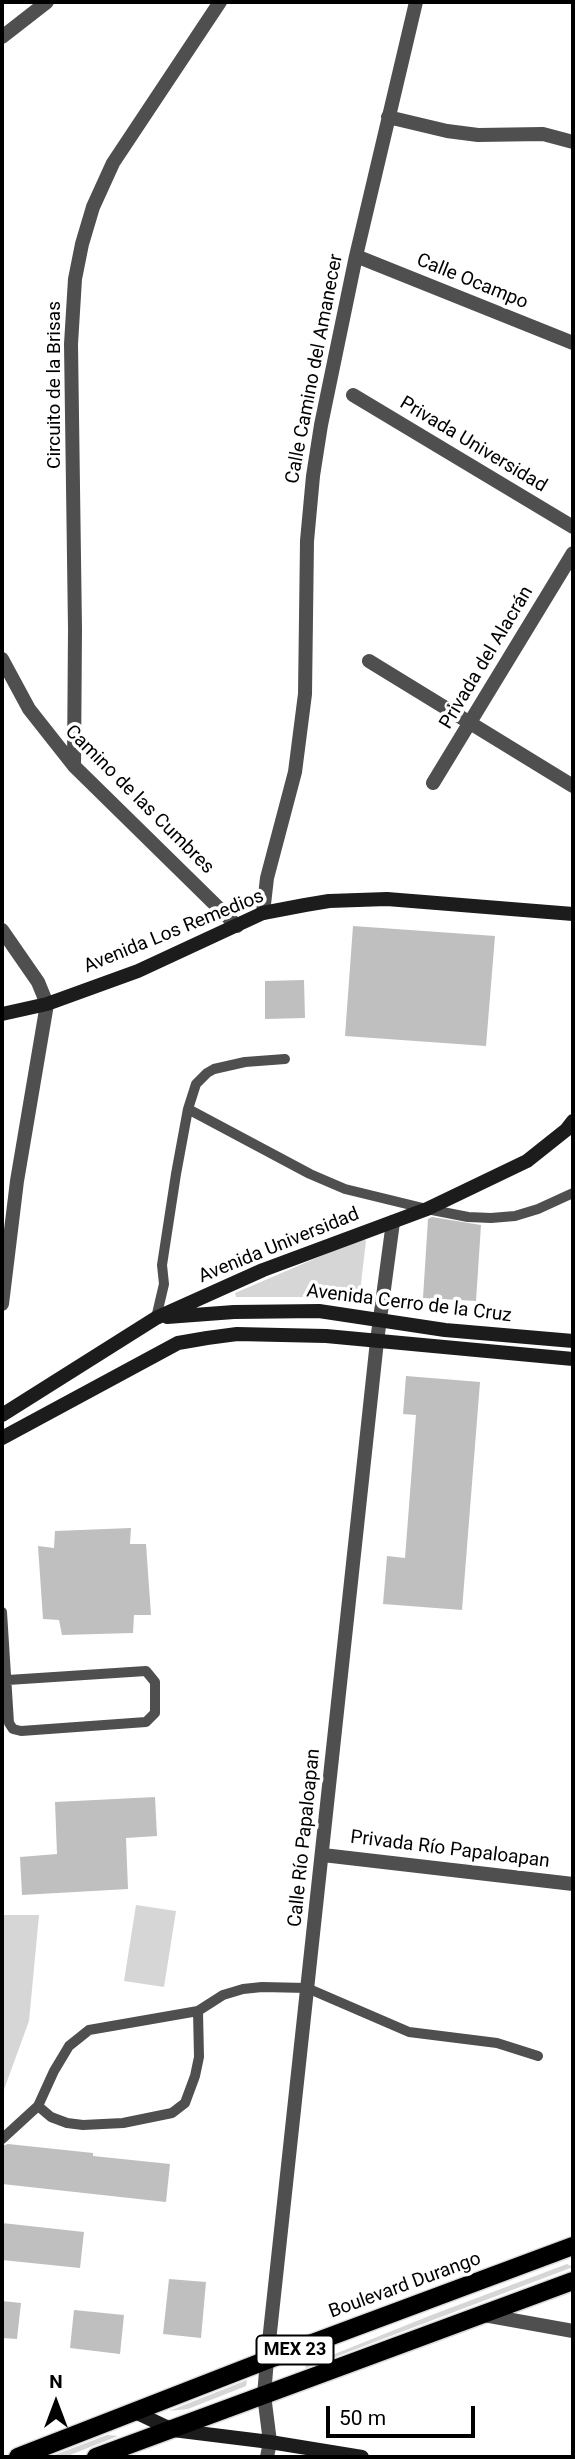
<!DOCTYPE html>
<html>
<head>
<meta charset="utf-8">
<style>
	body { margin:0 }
	#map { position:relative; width:575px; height:2459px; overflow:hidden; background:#fff; font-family:Roboto,sans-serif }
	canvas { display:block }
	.frame { position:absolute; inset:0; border:4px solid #000; pointer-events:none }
	.north { position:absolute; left:21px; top:2368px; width:70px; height:70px; -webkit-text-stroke:5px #fff; paint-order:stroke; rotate:0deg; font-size:19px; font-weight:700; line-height:28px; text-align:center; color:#000 }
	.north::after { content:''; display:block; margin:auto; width:24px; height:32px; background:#000; clip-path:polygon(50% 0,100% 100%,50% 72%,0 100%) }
	.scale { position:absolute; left:326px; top:2406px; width:149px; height:32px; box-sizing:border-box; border:4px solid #000; border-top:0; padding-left:9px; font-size:21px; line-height:24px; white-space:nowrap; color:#000; -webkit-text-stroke:5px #fff; paint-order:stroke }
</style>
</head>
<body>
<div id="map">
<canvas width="575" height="2459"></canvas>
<div class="frame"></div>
<div class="north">N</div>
<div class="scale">50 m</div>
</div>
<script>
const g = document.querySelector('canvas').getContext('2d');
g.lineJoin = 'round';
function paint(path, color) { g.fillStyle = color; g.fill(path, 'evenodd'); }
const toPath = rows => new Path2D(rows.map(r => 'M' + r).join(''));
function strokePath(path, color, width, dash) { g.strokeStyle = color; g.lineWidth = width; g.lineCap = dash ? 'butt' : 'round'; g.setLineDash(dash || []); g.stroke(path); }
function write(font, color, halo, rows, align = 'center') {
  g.font = font + ' Roboto,sans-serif'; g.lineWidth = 7; g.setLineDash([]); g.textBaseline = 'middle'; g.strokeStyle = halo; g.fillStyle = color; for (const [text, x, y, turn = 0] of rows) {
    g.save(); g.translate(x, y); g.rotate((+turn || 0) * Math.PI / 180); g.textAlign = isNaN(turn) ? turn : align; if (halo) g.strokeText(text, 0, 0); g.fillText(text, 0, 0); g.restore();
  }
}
paint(toPath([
	[363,1238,366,1241,359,1300,302,1297,236,1297,235,1293],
	[136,1905,176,1911,164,1987,124,1981],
	[2,1915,39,1915,29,2021,2,2095],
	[567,2264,573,2267,306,2368,305,2366,429,2316],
	[247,2380,246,2386,188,2409,169,2411],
	[107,2435,118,2436,65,2457,49,2457]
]), '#d6d6d6');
paint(toPath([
	[353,926,495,936,486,1046,345,1036],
	[304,980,305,1018,265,1019,265,981],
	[432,1217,481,1225,476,1301,423,1298,428,1219],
	[406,1376,480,1382,462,1610,383,1604,387,1556,405,1558,416,1415,403,1414],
	[131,1528,130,1544,146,1544,151,1615,134,1615,133,1633,62,1635,59,1620,43,1619,38,1546,54,1548,55,1531],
	[155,1797,157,1836,126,1838,128,1889,22,1895,20,1857,57,1854,55,1802],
	[8,2144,93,2153,93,2156,170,2164,166,2202,2,2184,2,2146],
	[2,2223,84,2232,80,2268,2,2260],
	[169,2279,206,2282,201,2338,163,2334],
	[2,2301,21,2303,17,2339,2,2338],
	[74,2310,124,2315,120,2354,70,2348]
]), '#bfbfbf');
const primary = toPath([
	[18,2457,267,2360,573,2246],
	[96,2457,573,2281]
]);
strokePath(primary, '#dbdbdb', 21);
strokePath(toPath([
	[188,1109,310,1174,345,1189,427,1209,468,1217,491,1218,515,1216,538,1209,573,1193],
	[156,1318,164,1284,162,1265,176,1174,188,1109,196,1084,207,1073,214,1069,245,1062,285,1059],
	[2,1612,9,1723,13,1729,21,1731,146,1722,155,1713,155,1682,146,1671,8,1680],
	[38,2106,51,2117,67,2123,83,2125,123,2123,172,2113,185,2103,195,2076,199,2057,198,2011],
	[2,2139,38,2106,54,2071,69,2046,89,2030,198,2011,223,1995,243,1989,262,1987,307,1988,409,2032,497,2043,538,2056]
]), '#4f4f4f', 10);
strokePath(toPath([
	[2,37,47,2],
	[388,117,447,131,478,135,543,134,573,142],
	[356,256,573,343],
	[353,395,573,527],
	[2,659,29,709,74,766,237,926],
	[369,661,573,786],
	[74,766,75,629,71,344,75,279,82,244,93,207,113,163,220,2],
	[433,783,573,553],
	[263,913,267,878,295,772,305,694,307,541,313,476,321,425,356,256,416,2],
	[2,930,38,982,47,1004,17,1181,2,1304],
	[323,1855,573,1884],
	[484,2315,573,2331],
	[267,2457,270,2442,264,2395,267,2360,377,1341,393,1222]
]), '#4f4f4f', 14);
strokePath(toPath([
	[2,1014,47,1004,138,971,263,913,305,905,329,901,387,899,573,914],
	[167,1317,234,1312,319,1311,445,1330,573,1341],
	[2,1415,156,1318,263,1270,427,1209,527,1161,566,1130,573,1121],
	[2,1438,178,1343,207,1338,237,1334,326,1336,573,1359],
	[135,2412,173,2430,270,2442,362,2457]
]), '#1c1c1c', 14);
strokePath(primary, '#000', 18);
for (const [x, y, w] of [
	[295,2350,77]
]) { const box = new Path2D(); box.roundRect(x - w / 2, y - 14.5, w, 29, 5); g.fillStyle = '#fff'; g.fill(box); strokePath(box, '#000', 2); }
write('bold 18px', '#000', null, [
	["MEX 23",295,2350]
]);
write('19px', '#000', '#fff', [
	["Calle Ocampo",472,282,22],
	["Calle Camino del Amanecer",315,369,-79],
	["Circuito de la Brisas",55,385,-90],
	["Privada Universidad",473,445,31],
	["Privada del Alacrán",487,658,-59],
	["Camino de las Cumbres",139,800,45],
	["Avenida Los Remedios",174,932,-22],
	["Avenida Universidad",279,1246,-22],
	["Avenida Cerro de la Cruz",409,1304,7],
	["Calle Río Papaloapan",305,1838,-84],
	["Privada Río Papaloapan",450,1850,7],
	["Boulevard Durango",405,2286,-20]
]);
</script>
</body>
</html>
